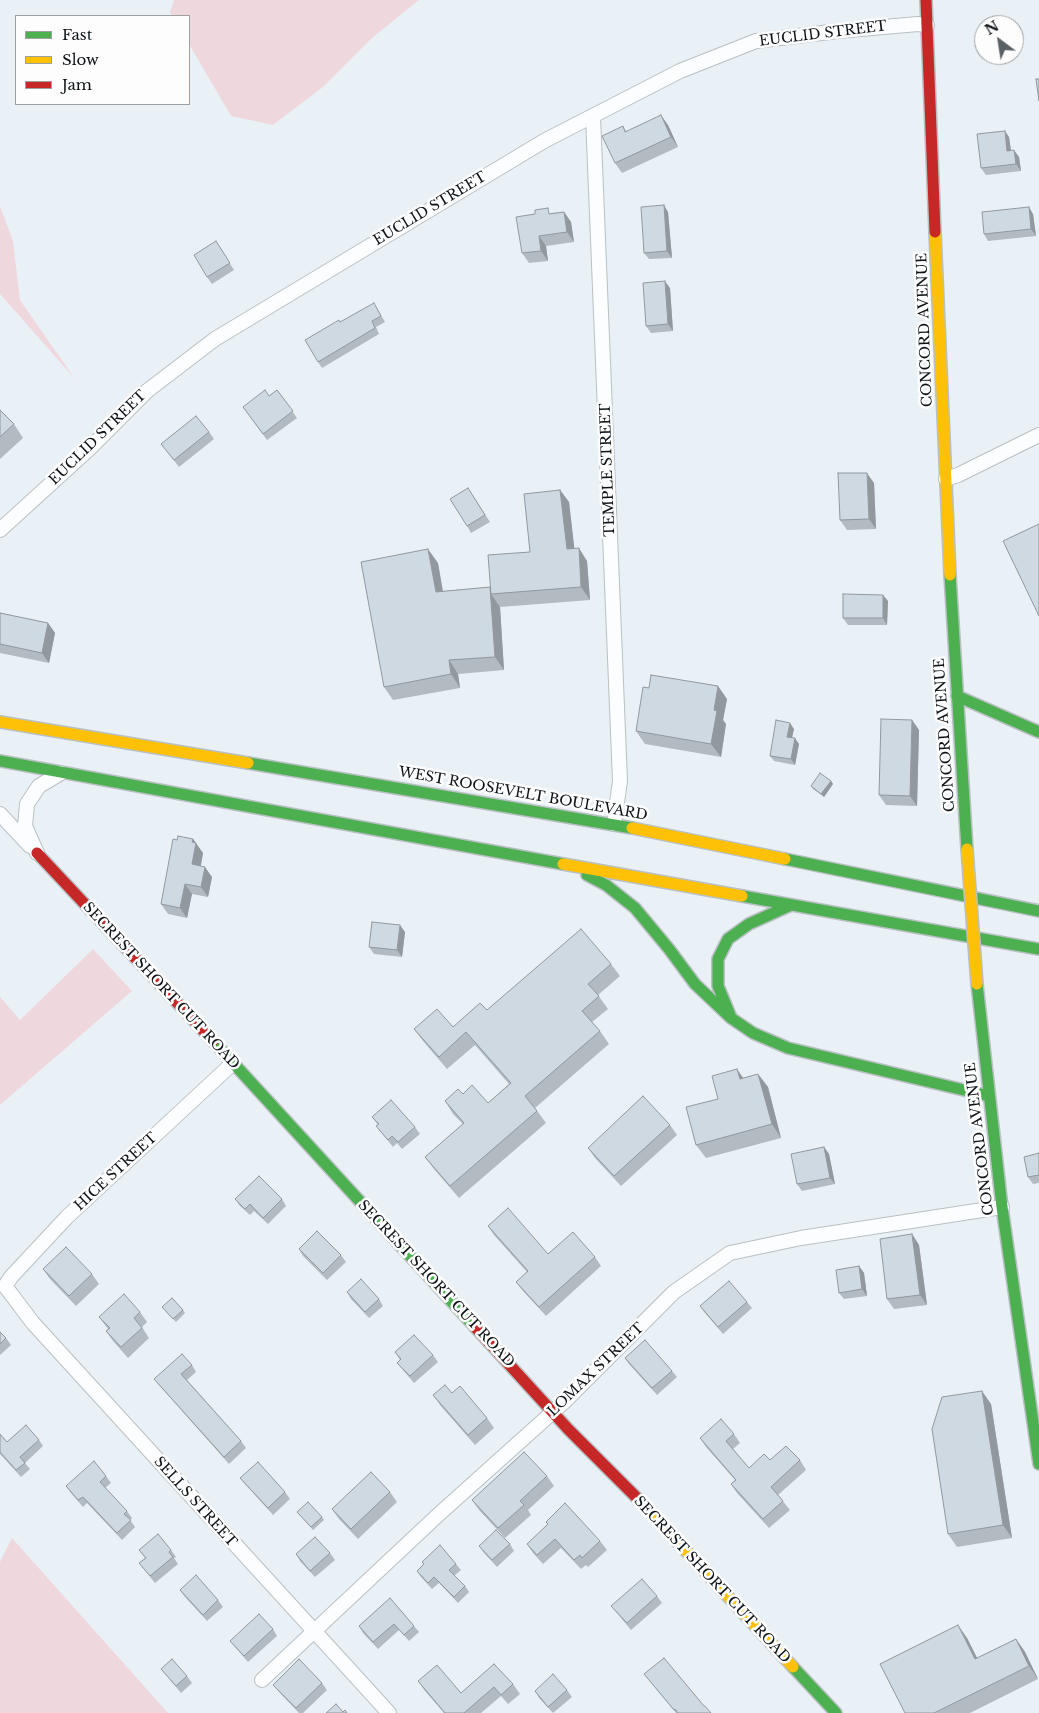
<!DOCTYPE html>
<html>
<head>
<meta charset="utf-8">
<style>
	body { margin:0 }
	#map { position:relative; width:1039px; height:1713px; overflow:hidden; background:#eaf1f6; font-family:"Libre Baskerville",serif }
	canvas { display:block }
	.legend { position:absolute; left:15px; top:15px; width:175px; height:90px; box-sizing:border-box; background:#fdfdfd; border:1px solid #9d9fa1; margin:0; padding:6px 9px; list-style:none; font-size:15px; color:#0d1317 }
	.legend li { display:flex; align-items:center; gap:10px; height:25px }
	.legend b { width:25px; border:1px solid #9d9fa1 }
	.north { position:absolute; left:974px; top:15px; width:50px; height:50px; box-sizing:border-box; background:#fdfdfd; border:1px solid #9d9fa1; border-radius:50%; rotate:329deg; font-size:14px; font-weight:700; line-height:20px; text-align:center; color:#0d1317 }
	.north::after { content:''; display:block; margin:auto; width:18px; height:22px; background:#5a6165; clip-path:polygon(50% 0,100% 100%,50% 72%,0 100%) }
</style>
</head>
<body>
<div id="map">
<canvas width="1039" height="1713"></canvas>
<ul class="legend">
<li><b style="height:6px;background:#4caf50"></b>Fast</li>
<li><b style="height:6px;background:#ffc107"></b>Slow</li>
<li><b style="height:6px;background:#c62828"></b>Jam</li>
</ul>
<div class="north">N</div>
</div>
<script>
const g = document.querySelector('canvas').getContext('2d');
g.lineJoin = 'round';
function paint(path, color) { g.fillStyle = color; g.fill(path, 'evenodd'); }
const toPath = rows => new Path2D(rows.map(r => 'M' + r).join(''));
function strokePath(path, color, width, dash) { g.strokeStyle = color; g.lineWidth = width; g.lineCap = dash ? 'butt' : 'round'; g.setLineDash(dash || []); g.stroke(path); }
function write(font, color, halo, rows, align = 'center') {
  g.font = font + ' "Libre Baskerville",serif'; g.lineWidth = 5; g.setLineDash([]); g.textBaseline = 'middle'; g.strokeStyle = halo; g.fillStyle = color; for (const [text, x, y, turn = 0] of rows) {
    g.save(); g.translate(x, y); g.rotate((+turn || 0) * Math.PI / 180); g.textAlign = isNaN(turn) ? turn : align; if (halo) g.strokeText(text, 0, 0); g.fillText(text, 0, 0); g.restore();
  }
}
paint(toPath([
	[174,0,419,0,372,38,323,87,273,125,231,116,189,44,189,16,172,16,170,12],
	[0,206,13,241,20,300,75,379,0,294],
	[93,949,132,991,0,1105,0,997,20,1020],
	[12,1538,168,1713,0,1713,0,1562]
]), '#eed8de');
const street = toPath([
	[593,116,620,781,614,824],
	[946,479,958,475,1039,435],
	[0,530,90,448,147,391,215,339,544,141,680,71,756,41,838,31,918,24,927,25],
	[0,814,30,846],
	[37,853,25,826,27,804,39,786,61,773],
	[233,1063,67,1217,11,1277,5,1286,33,1323,389,1713],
	[262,1680,438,1515,564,1402,674,1292,730,1253,801,1238,1002,1207]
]);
const fast = toPath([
	[950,575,967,849],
	[957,696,1039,732],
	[0,761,563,864],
	[248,763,632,828],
	[785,859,1039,911],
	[587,875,606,885,635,908,669,949,695,984,731,1018,753,1033,788,1048,989,1096],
	[742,896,1039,949],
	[977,984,1002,1207,1039,1464],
	[730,1015,718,986,718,959,728,939,749,924,791,905],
	[213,1041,475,1327],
	[793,1667,836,1713]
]);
const slow = toPath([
	[935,232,950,575],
	[0,722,248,763],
	[632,828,785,859],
	[563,864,742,896],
	[640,1501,793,1667]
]);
const jam = toPath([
	[926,0,935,232],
	[37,853,213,1041],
	[475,1327,568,1429,640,1501]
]);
strokePath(street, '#b9c0c4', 16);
strokePath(fast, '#b9c0c4', 14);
strokePath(slow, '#b9c0c4', 14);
strokePath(jam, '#b9c0c4', 14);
strokePath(street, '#fcfdfe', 14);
strokePath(fast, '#4caf50', 11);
strokePath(slow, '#ffc107', 11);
strokePath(jam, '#c62828', 11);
const slowBridge = toPath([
	[967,849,977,984]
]);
strokePath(slowBridge, '#b9c0c4', 14, []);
strokePath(slowBridge, '#ffc107', 11);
paint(toPath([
	[668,125,678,147,622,173,615,163,623,126,626,131],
	[1009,137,1011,151,1019,157,1021,171,986,175,981,168],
	[564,212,571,222,574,242,546,246,548,261,529,263,522,253,551,213],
	[668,212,672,258,649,259,644,253],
	[1033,214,1036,236,988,241,984,234],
	[220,248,234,270,212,284,207,277],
	[670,288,673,331,651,333,646,326],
	[378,310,385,322,376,327,379,334,322,368,318,362,340,322],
	[277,390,297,418,267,440,243,407,269,396],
	[0,410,14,424,23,438,0,459],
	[209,432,214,439,179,467,161,444],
	[874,483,876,529,847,530,840,520],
	[468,488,490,522,471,533,467,526],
	[560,490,569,502,574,548,587,561,590,600,500,607,504,670,458,674,460,688,393,700,384,687,438,563,443,591,490,587,530,552],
	[888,601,887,625,848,625,843,618],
	[0,613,48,623,55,633,49,663,0,653],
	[727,699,723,720,726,724,721,757,645,744,636,731],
	[912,720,919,730,917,806,886,805,879,795],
	[794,729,792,737,799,744,795,765,774,761,770,756],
	[831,781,833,784,824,797,813,789,811,786],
	[193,839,203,853,201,866,212,877,208,897,192,894,187,918,168,914,161,904,177,840],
	[405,932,402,957,374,954,369,947],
	[611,964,620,976,598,995,608,1009,592,1022,600,1031,609,1044,535,1108,546,1123,459,1198,434,1169,425,1157,463,1124,453,1114,445,1101,463,1094,488,1103,509,1084,475,1045,447,1069,423,1041,414,1029,453,1027,487,1010],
	[758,1074,768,1087,781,1138,706,1158,696,1145,743,1078],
	[372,1117,415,1127,420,1134,402,1149,397,1143,393,1147,376,1126,378,1125],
	[670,1125,677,1135,621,1186,595,1158,588,1148],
	[824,1147,829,1154,835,1184,802,1191,797,1184],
	[1039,1153,1039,1183,1033,1184,1028,1177],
	[235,1199,282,1199,286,1206,268,1224,254,1211,250,1215,240,1206],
	[488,1226,548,1254,595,1257,601,1266,546,1316,523,1291,516,1282,527,1272,494,1235],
	[912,1234,919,1245,927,1305,894,1309,887,1299],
	[299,1249,341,1255,346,1262,327,1280,303,1256],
	[859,1266,864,1273,867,1296,844,1299,839,1293],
	[43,1269,92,1274,99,1284,76,1306,50,1279],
	[347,1292,379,1299,383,1306,369,1318,351,1299],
	[747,1302,752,1308,723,1334,705,1313,700,1306],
	[162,1307,183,1310,185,1313,176,1322],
	[140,1312,147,1322,142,1327,149,1338,128,1358,113,1341,106,1331,108,1329,99,1317],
	[0,1332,6,1338,11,1345,0,1355],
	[395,1352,433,1355,438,1362,414,1383,402,1369,397,1363,400,1360],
	[625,1358,672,1371,677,1377,657,1395,629,1364],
	[192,1365,196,1372,187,1380,241,1441,246,1448,229,1464,159,1385,154,1379],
	[452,1393,487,1418,494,1428,475,1445,440,1405,433,1395],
	[991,1404,1012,1538,957,1547,948,1534],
	[0,1434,7,1442,39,1440,43,1446,25,1463,30,1469,21,1477,0,1454],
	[734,1434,740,1443,733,1449,749,1468,770,1460,800,1460,806,1470,778,1495,790,1510,769,1528,737,1493,731,1484,735,1480,706,1447,700,1438],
	[106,1476,111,1483,105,1488,127,1511,132,1518,130,1520,135,1527,122,1540,87,1503,83,1507,71,1493,66,1486],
	[547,1476,554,1486,528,1510,531,1515,505,1538,479,1510,472,1500],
	[240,1478,285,1492,290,1499,273,1515,245,1484],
	[390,1492,397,1502,358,1539,339,1519,332,1509],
	[297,1512,322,1517,324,1520,313,1530],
	[546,1522,600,1541,607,1550,588,1567,586,1565,581,1569,561,1548,543,1564,533,1553,527,1544,548,1525],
	[510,1544,514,1551,497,1567,484,1553,479,1546],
	[139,1550,171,1550,176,1557,174,1558,178,1564,155,1583,139,1563,145,1558],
	[330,1553,335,1560,315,1577,300,1561,296,1554],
	[422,1562,456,1564,461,1570,454,1576,465,1586,469,1592,458,1603,439,1583,432,1589,421,1577,417,1571,424,1565],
	[180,1590,218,1600,223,1607,207,1621,185,1597],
	[657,1596,662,1603,631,1630,611,1606],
	[390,1598,414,1626,419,1632,409,1641,399,1630,378,1649,363,1633,359,1626],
	[273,1629,277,1636,248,1662,235,1647,230,1641],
	[967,1638,977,1658,1016,1639,1025,1652,1038,1679,970,1713,905,1713],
	[161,1669,187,1676,192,1683,181,1693],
	[644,1674,704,1706,711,1713,676,1713],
	[418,1681,461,1693,513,1684,520,1694,508,1704,501,1696,481,1713,444,1713,425,1691],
	[322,1683,327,1690,303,1713,299,1713,278,1691,273,1685],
	[567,1690,572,1697,553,1713,539,1698,535,1691]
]), '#b2bbc2');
paint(toPath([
	[661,115,668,125,678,147,671,137],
	[1005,131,1009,137,1012,158,1007,151],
	[1014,150,1019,157,1021,171,1016,164],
	[664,205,668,212,672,258,667,251],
	[1029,207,1033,214,1036,236,1031,229],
	[564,212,571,222,574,242,567,232],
	[539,236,546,246,548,261,541,251],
	[665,281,670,288,673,331,668,324],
	[867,473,874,483,876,529,869,519],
	[560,490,569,502,576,562,567,549],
	[579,548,587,561,590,600,581,587],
	[428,549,438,563,445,605,436,592],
	[490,587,491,594,500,607,504,670,495,657],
	[883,595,888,601,887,625,883,618],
	[48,623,55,633,49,663,42,653],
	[449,660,458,674,460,688,451,674],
	[718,686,727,699,723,720,726,724,721,757,711,744,714,710],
	[912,720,919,730,917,806,910,796],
	[790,723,794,729,791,742,787,737],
	[795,738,799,744,795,765,791,759],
	[831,781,833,784,824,797,821,794],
	[193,839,203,853,199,874,192,864,192,842],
	[205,867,212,877,208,897,201,887],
	[185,884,192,894,187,918,180,908],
	[400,925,405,932,402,957,397,950],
	[737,1069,746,1082,740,1079],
	[758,1074,768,1087,781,1138,772,1124],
	[824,1147,829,1154,835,1184,830,1178],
	[912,1234,919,1245,927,1305,920,1295],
	[859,1266,864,1273,867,1296,862,1289],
	[982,1391,991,1404,1012,1538,1003,1525],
	[958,1625,967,1638,984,1672,975,1659],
	[1016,1639,1025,1652,1038,1679,1029,1666]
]), '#91989e');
const building = toPath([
	[1036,79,1039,79,1039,101,1036,79],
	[661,115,671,137,615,163,602,136,623,126,625,132,661,115],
	[1005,131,1007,151,1014,150,1016,164,981,168,977,134,1005,131],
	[664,205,667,251,644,253,641,207,664,205],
	[1029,207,1031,229,984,234,982,212,1029,207],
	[548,208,549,214,564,212,567,232,539,236,541,251,522,253,516,217,535,214,535,210,548,208],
	[216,241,230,263,207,277,194,255,216,241],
	[665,281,668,324,646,326,643,283,665,281],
	[374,303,381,316,372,321,375,328,318,362,305,340,339,320,340,322,374,303],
	[265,390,269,396,277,390,293,411,263,434,243,407,265,390],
	[0,410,14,424,0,437,0,410],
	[196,416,209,432,174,460,161,444,196,416],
	[838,473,867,473,869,519,840,520,838,473],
	[468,488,485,515,467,526,450,499,468,488],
	[560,490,567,549,579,548,581,587,491,594,488,555,530,552,524,494,560,490],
	[1039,524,1039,616,1003,541,1039,524],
	[428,549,436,592,490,587,495,657,449,660,451,674,384,687,361,562,428,549],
	[843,594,883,595,883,618,843,618,843,594],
	[0,613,48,623,42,653,0,644,0,613],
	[651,675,718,686,714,710,717,711,711,744,636,731,643,687,649,688,651,675],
	[881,719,912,720,910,796,879,795,881,719],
	[776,720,790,723,787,737,795,738,791,759,770,756,776,720],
	[820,773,831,781,821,794,811,786,820,773],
	[178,836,193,839,192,842,196,843,192,864,205,867,201,887,185,884,180,908,161,904,173,839,177,840,178,836],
	[372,922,400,925,397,950,369,947,372,922],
	[581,929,611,964,588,984,599,996,582,1011,600,1031,525,1096,537,1111,450,1186,425,1157,464,1123,445,1101,458,1089,463,1094,472,1085,488,1103,511,1083,466,1032,439,1057,414,1029,437,1009,453,1027,480,1003,487,1010,581,929],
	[737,1069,740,1079,758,1074,772,1124,696,1145,686,1107,718,1099,712,1076,737,1069],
	[643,1096,670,1125,614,1176,588,1148,643,1096],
	[391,1100,415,1127,398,1142,392,1136,388,1140,376,1126,379,1124,372,1117,391,1100],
	[824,1147,830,1178,797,1184,791,1154,824,1147],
	[1039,1153,1039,1175,1028,1177,1024,1157,1039,1153],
	[259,1176,282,1199,263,1218,250,1204,245,1209,235,1199,259,1176],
	[508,1208,548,1254,573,1232,595,1257,539,1307,516,1282,528,1271,488,1226,508,1208],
	[317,1231,341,1255,323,1273,299,1249,317,1231],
	[912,1234,920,1295,887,1299,880,1239,912,1234],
	[66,1247,92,1274,69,1296,43,1269,66,1247],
	[859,1266,862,1289,839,1293,836,1270,859,1266],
	[361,1279,379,1299,365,1312,347,1292,361,1279],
	[729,1281,747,1302,718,1327,700,1306,729,1281],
	[124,1294,140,1312,134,1318,142,1328,121,1347,106,1331,110,1328,99,1317,124,1294],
	[172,1298,183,1310,173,1319,162,1307,172,1298],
	[0,1332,6,1338,0,1344,0,1332],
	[414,1335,433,1355,410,1376,397,1363,401,1359,395,1352,414,1335],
	[645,1340,672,1371,652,1388,625,1358,645,1340],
	[182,1354,192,1365,181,1374,241,1441,224,1457,154,1379,182,1354],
	[445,1385,452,1393,460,1386,487,1418,468,1435,433,1395,445,1385],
	[982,1391,1003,1525,948,1534,932,1429,942,1397,982,1391],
	[721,1419,734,1434,726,1441,749,1468,764,1454,770,1460,786,1446,800,1460,771,1487,783,1501,763,1519,731,1484,736,1480,700,1438,721,1419],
	[26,1425,39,1440,20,1457,25,1463,16,1470,0,1452,0,1434,7,1442,26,1425],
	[524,1452,547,1476,520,1501,524,1505,498,1528,472,1500,524,1452],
	[94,1461,106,1476,100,1482,127,1511,124,1514,131,1520,117,1533,83,1497,78,1500,66,1486,94,1461],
	[258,1462,285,1492,268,1508,240,1478,258,1462],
	[371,1472,390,1492,351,1529,332,1509,371,1472],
	[308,1502,322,1517,311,1527,297,1512,308,1502],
	[565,1503,600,1541,582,1558,580,1555,574,1560,555,1539,537,1555,527,1544,548,1524,546,1522,565,1503],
	[496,1530,510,1544,492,1560,479,1546,496,1530],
	[158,1534,171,1550,169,1552,173,1557,150,1576,139,1563,146,1558,139,1550,158,1534],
	[315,1537,330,1553,310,1571,296,1554,315,1537],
	[440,1545,456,1564,449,1570,465,1586,454,1597,434,1577,428,1583,417,1571,424,1564,422,1562,440,1545],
	[196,1575,218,1600,203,1615,180,1590,196,1575],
	[642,1579,657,1596,627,1623,611,1606,642,1579],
	[390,1598,414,1626,404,1635,394,1624,373,1642,359,1626,390,1598],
	[259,1614,273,1629,244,1656,230,1641,259,1614],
	[958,1625,975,1659,1016,1639,1029,1666,934,1713,905,1713,880,1664,958,1625],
	[664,1658,704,1706,705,1706,711,1713,678,1713,675,1709,674,1710,644,1674,664,1658],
	[172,1659,187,1676,176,1686,161,1669,172,1659],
	[299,1659,322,1683,296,1708,273,1685,299,1659],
	[494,1664,513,1684,501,1695,494,1687,464,1713,445,1713,418,1681,437,1665,461,1693,494,1664],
	[553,1674,567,1690,548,1707,535,1691,553,1674],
	[336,1704,343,1712,345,1710,347,1713,326,1713,336,1704]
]);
paint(building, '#cfd9e1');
strokePath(building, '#91989e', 1);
write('14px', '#0d1317', '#fdfdfd', [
	["EUCLID STREET",823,34,-7],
	["EUCLID STREET",430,209,-31],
	["CONCORD AVENUE",925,330,-92],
	["EUCLID STREET",98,438,-44],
	["TEMPLE STREET",608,470,-92],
	["CONCORD AVENUE",945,735,-94],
	["WEST ROOSEVELT BOULEVARD",523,794,10],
	["SECREST SHORT CUT ROAD",161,986,47],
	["CONCORD AVENUE",980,1139,-97],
	["HICE STREET",116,1172,-43],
	["SECREST SHORT CUT ROAD",436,1284,47],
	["LOMAX STREET",596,1370,-44],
	["SELLS STREET",195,1502,48],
	["SECREST SHORT CUT ROAD",712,1580,47]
]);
</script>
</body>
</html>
